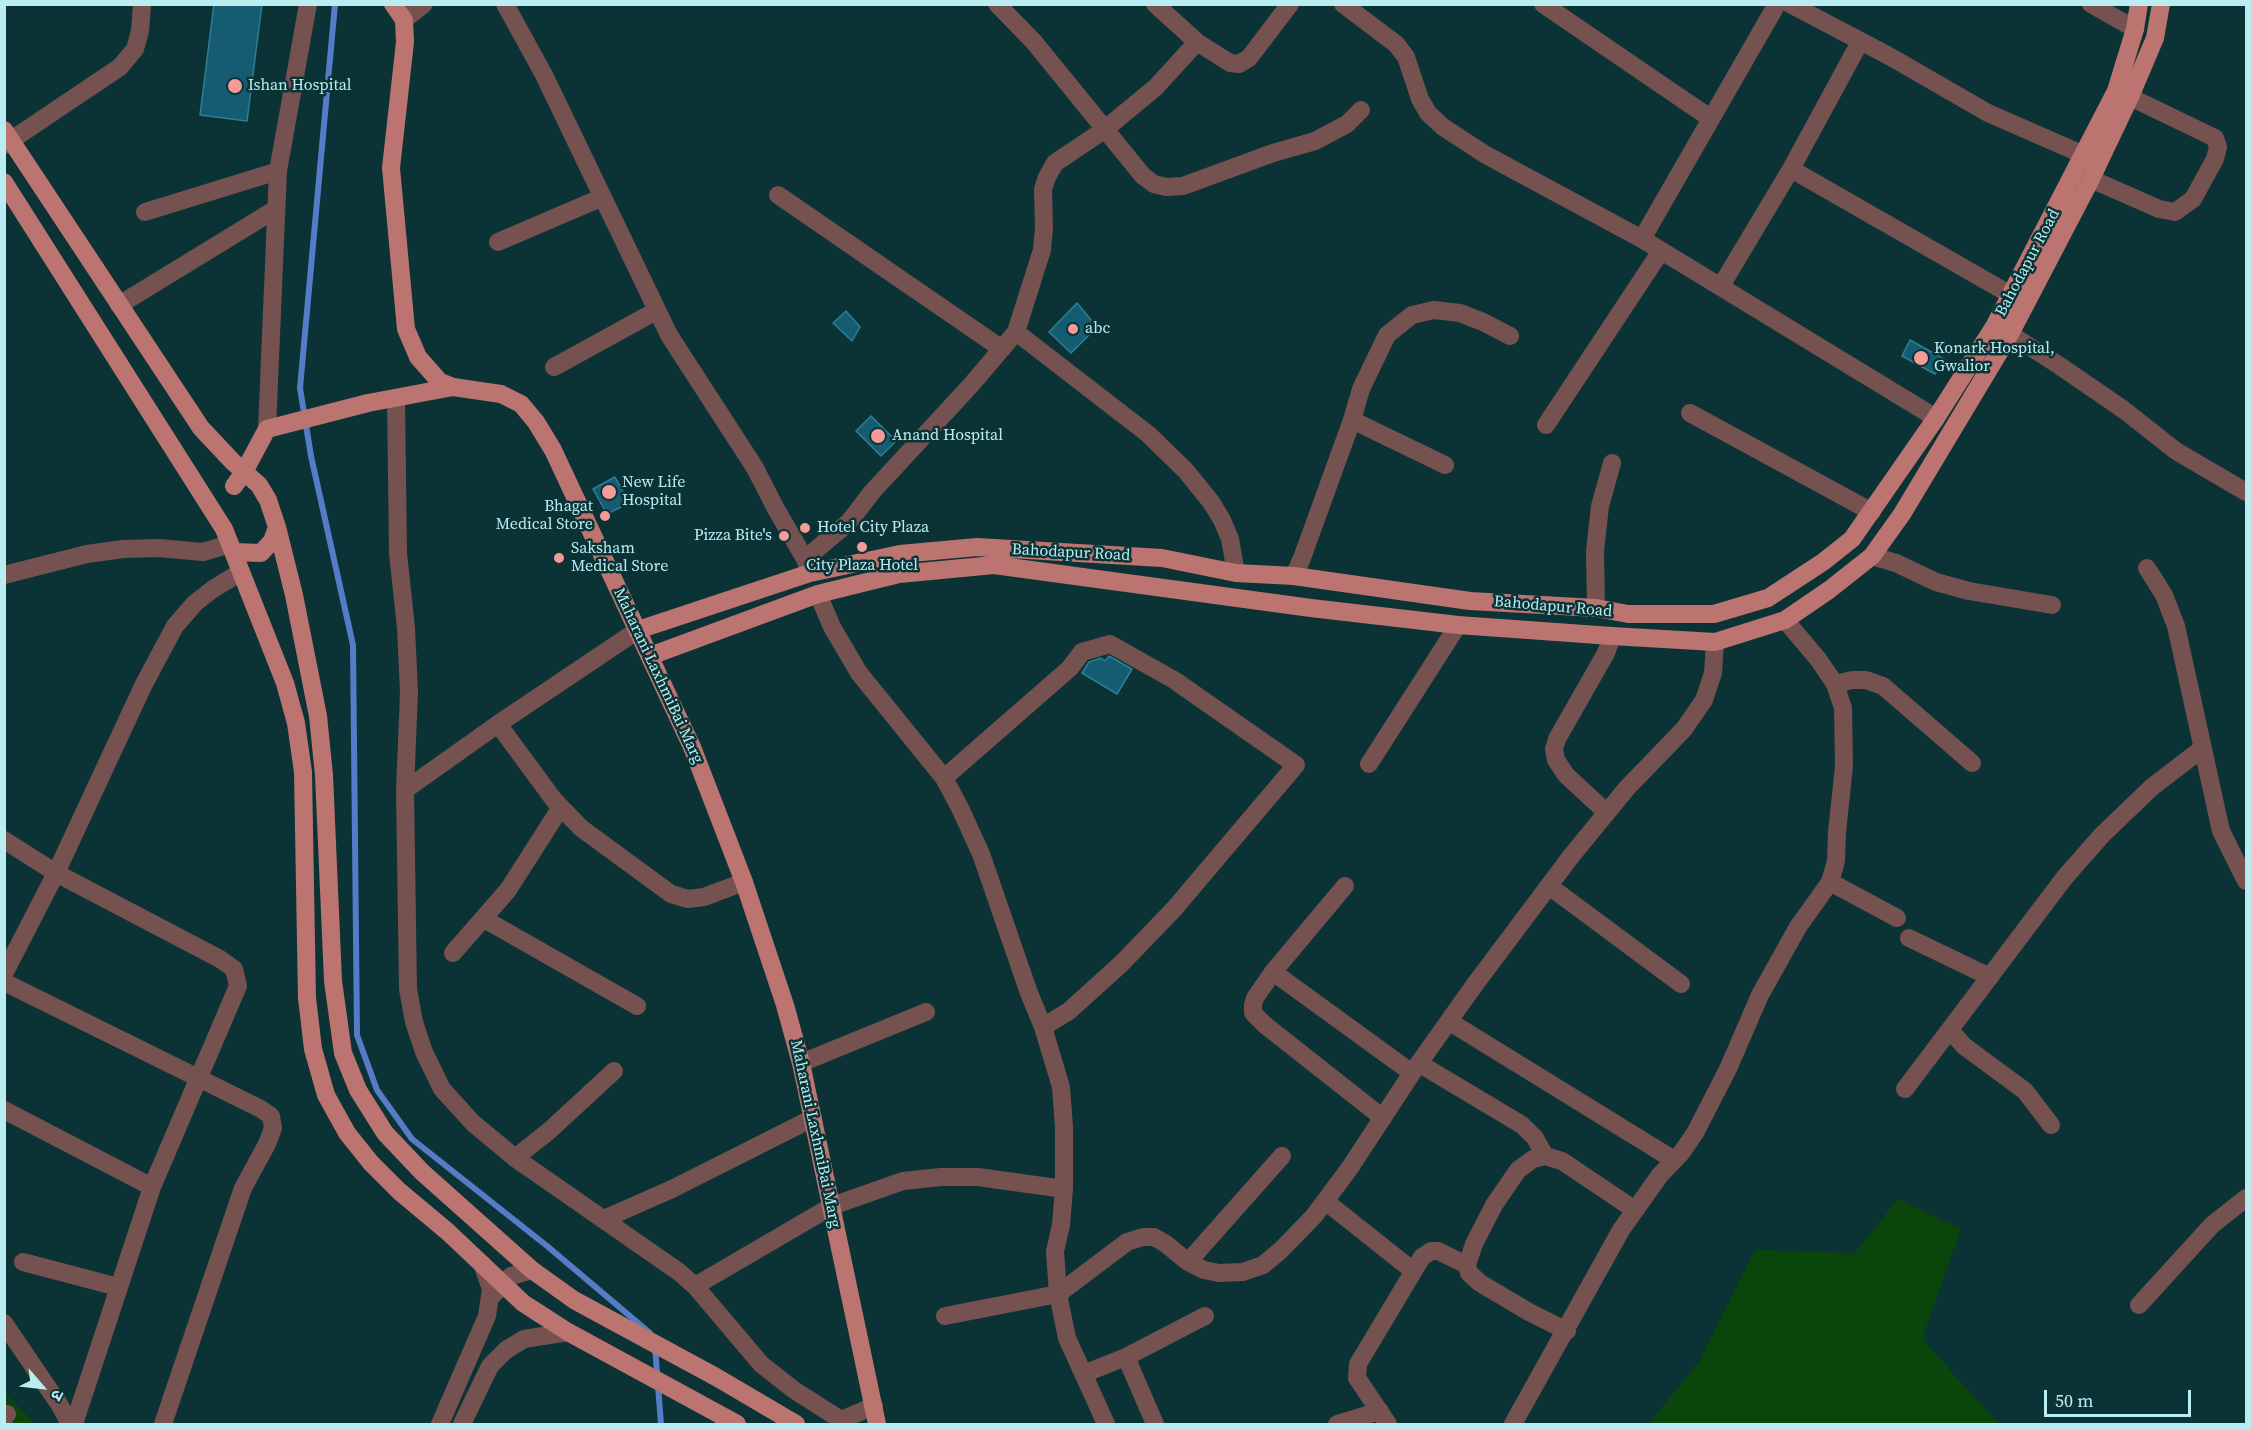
<!DOCTYPE html>
<html>
<head>
<meta charset="utf-8">
<style>
	body { margin:0 }
	#map { position:relative; width:2251px; height:1429px; overflow:hidden; background:#0b3336; font-family:"Source Serif 4","Noto Sans Devanagari",serif }
	canvas { display:block }
	.frame { position:absolute; inset:0; border:6px solid #b9edf2; pointer-events:none }
	.north { position:absolute; left:12px; top:1357px; width:60px; height:60px; -webkit-text-stroke:4px #0b3336; paint-order:stroke; rotate:118deg; font-size:16px; font-weight:700; line-height:24px; text-align:center; color:#b9edf2 }
	.north::after { content:''; display:block; margin:auto; width:21px; height:27px; background:#b9edf2; clip-path:polygon(50% 0,100% 100%,50% 72%,0 100%) }
	.scale { position:absolute; left:2044px; top:1390px; width:147px; height:27px; box-sizing:border-box; border:3px solid #b9edf2; border-top:0; padding-left:8px; font-size:18px; line-height:21px; white-space:nowrap; color:#b9edf2; -webkit-text-stroke:4px #0b3336; paint-order:stroke }
</style>
</head>
<body>
<div id="map">
<canvas width="2251" height="1429"></canvas>
<div class="frame"></div>
<div class="north">उ</div>
<div class="scale">50 m</div>
</div>
<script>
const g = document.querySelector('canvas').getContext('2d');
g.lineJoin = 'round';
function paint(path, color) { g.fillStyle = color; g.fill(path, 'evenodd'); }
const toPath = rows => new Path2D(rows.map(r => 'M' + r).join(''));
function strokePath(path, color, width, dash) { g.strokeStyle = color; g.lineWidth = width; g.lineCap = dash ? 'butt' : 'round'; g.setLineDash(dash || []); g.stroke(path); }
function write(font, color, halo, rows, align = 'center') {
  g.font = font + ' "Source Serif 4",serif'; g.lineWidth = 5; g.setLineDash([]); g.textBaseline = 'middle'; g.strokeStyle = halo; g.fillStyle = color; for (const [text, x, y, turn = 0] of rows) {
    g.save(); g.translate(x, y); g.rotate((+turn || 0) * Math.PI / 180); g.textAlign = isNaN(turn) ? turn : align; if (halo) g.strokeText(text, 0, 0); g.fillText(text, 0, 0); g.restore();
  }
}
paint(toPath([
	[1898,1199,1961,1229,1922,1339,1999,1424,1648,1424,1699,1362,1755,1250,1855,1253],
	[4,1393,6,1394,36,1424,5,1424]
]), '#0a450b');
strokePath(toPath([
	[335,4,300,388,311,456,353,645,357,1035,377,1090,412,1139,547,1246,650,1333],
	[655,1347,661,1424]
]), '#567cc8', 6);
const building = toPath([
	[214,4,262,4,247,121,200,115,214,4],
	[1077,303,1097,327,1071,353,1049,332,1077,303],
	[846,311,860,327,852,341,833,323,846,311],
	[1910,340,1944,359,1935,374,1902,356,1910,340],
	[871,416,896,441,881,456,856,431,871,416],
	[615,477,629,503,607,514,593,489,615,477],
	[1109,656,1132,669,1117,694,1082,673,1089,662,1101,658,1105,661,1109,656]
]);
paint(building, '#155c72');
strokePath(building, '#2d7e98', 1.5);
strokePath(toPath([
	[505,4,544,75,669,335,755,468,776,509,805,559,809,570],
	[997,4,1034,42,1143,176,1154,184,1166,187,1183,186,1273,153,1315,141,1347,124,1361,110],
	[1155,4,1197,42,1230,63,1239,64,1249,58,1290,4],
	[1343,4,1396,44,1406,57,1420,99,1428,113,1443,127,1486,155,1642,239,1936,418],
	[1543,4,1710,118],
	[1790,4,1889,56,1988,113,2084,155],
	[2091,4,2135,29],
	[404,20,424,4],
	[4,145,120,67,135,49,140,31,142,4],
	[1791,169,2011,295],
	[2091,179,2159,209,2175,212,2193,199,2215,159,2218,147,2215,138,2130,97],
	[778,195,1002,349],
	[145,212,278,171],
	[1642,239,1777,4],
	[498,242,603,197],
	[1721,286,1791,169,1860,42],
	[119,305,276,209],
	[1016,332,1148,434,1186,471,1211,502,1222,520,1230,539,1236,573],
	[2010,334,2060,366,2124,410,2176,451,2246,492],
	[554,367,656,311],
	[396,398,398,553,406,628,409,693,405,790,408,989,414,1022,424,1052,442,1089,473,1123,515,1158,679,1272,695,1286,761,1364,794,1390,841,1420,874,1406],
	[1690,413,1872,512],
	[1352,420,1445,465],
	[1546,425,1661,251],
	[267,429,278,171,308,4],
	[1872,556,1896,563,1936,582,1969,591,2052,605],
	[805,559,849,522,872,492,971,385,1016,332,1042,250,1044,228,1043,189,1047,177,1055,163,1104,130,1156,87,1197,42],
	[2147,568,2164,595,2176,626,2221,831,2246,881],
	[4,575,87,554,123,549,159,548,203,552,230,544],
	[1294,576,1302,558,1352,420,1361,389,1387,335,1412,315,1434,310,1460,313,1483,322,1510,336],
	[818,594,832,627,859,673,944,778,960,808,981,854,1029,993,1043,1027,1061,1087,1064,1127,1064,1189,1061,1225,1055,1251,1058,1294,1067,1338,1106,1424],
	[1596,608,1595,551,1600,506,1612,463],
	[1835,684,1852,680,1866,680,1883,686,1972,763],
	[498,724,554,800,581,828,671,894,688,899,704,897,744,882],
	[1369,764,1458,625],
	[944,778,1070,668,1082,652,1110,644,1174,680,1296,765,1174,909,1121,964,1069,1011,1043,1027],
	[405,790,498,724,638,630],
	[1607,813,1566,775,1556,760,1554,749,1557,739,1606,653,1612,636],
	[4,840,56,873,220,959,234,969,238,986,152,1187,74,1424],
	[1830,882,1897,918],
	[1345,886,1273,972,1255,998,1253,1005,1253,1013,1265,1025,1383,1118],
	[1549,886,1681,984],
	[484,919,637,1006],
	[1909,938,1990,977],
	[453,953,508,890,561,807],
	[1273,972,1412,1073],
	[4,974,56,873,143,686,175,626,195,603,213,589,241,572],
	[4,982,261,1109,271,1116,273,1128,267,1144,243,1188,163,1424],
	[1450,1022,1674,1160],
	[1950,1030,1964,1046,2025,1091,2051,1125],
	[801,1063,926,1012],
	[1420,1064,1522,1125,1535,1138,1545,1156],
	[1905,1089,2065,877,2102,835,2152,787,2203,748],
	[4,1110,152,1187],
	[515,1158,549,1131,614,1071],
	[1325,1201,1412,1270],
	[604,1219,672,1189,813,1118],
	[23,1262,118,1287],
	[1188,1262,1282,1156],
	[695,1286,832,1206,903,1181,941,1177,978,1177,1064,1189],
	[493,1295,511,1276,532,1270],
	[2139,1305,2212,1225,2246,1198],
	[945,1316,1058,1294,1127,1242,1143,1237,1154,1237,1166,1244,1188,1262,1204,1270,1219,1273,1243,1272,1263,1265,1281,1250,1314,1216,1349,1169,1412,1073,1473,987,1572,855,1627,788,1684,729,1704,700,1713,673,1715,642],
	[4,1323,59,1404,70,1424],
	[1567,1331,1529,1312,1480,1283,1469,1273,1467,1265,1474,1244,1494,1205,1518,1170,1533,1159,1545,1156,1562,1161,1635,1210],
	[1126,1357,1155,1424],
	[1083,1374,1126,1357,1205,1316],
	[4,1418,7,1414],
	[440,1424,487,1316,491,1289,482,1264],
	[462,1424,490,1366,506,1350,524,1339,568,1332],
	[1337,1424,1380,1411],
	[1388,1424,1357,1378,1358,1364,1422,1257,1431,1251,1438,1251,1467,1265],
	[1513,1424,1621,1230,1660,1175,1682,1152,1695,1133,1728,1069,1760,995,1798,927,1830,882,1836,861,1837,832,1844,766,1843,708,1835,684,1818,659,1785,620]
]), '#75514f', 18);
strokePath(toPath([
	[393,4,404,20,405,42,391,168,406,329,418,357,440,382,453,387,501,394,521,404,536,422,553,450,692,747,744,882,785,1005,801,1063,877,1424],
	[4,130,201,428,233,462,259,485,268,500,277,527,294,595,318,716,324,775,333,981,343,1053,358,1090,385,1133,422,1172,532,1270,574,1300,716,1377,796,1424],
	[4,182,224,529,285,683,296,723,303,772,307,998,313,1049,326,1095,347,1133,371,1163,399,1191,448,1232,523,1303,568,1332,737,1424],
	[234,486,244,472,267,429,368,403,453,387],
	[233,552,261,553,272,541,277,527],
	[638,630,810,573,900,554,977,547,1162,558,1236,573,1294,576,1470,601,1596,608,1628,614,1714,614,1768,598,1823,562,1852,539,1936,418,1995,325,2116,91,2135,29,2139,4],
	[650,656,818,594,899,574,994,565,1311,608,1458,625,1612,636,1715,642,1785,620,1829,590,1872,556,1902,514,2010,334,2091,179,2130,97,2155,38,2161,4]
]), '#bc7470', 18);
for (const [x, y, r, color] of [
	[235,86,8,"#f59b97"],
	[1073,329,6,"#f59b97"],
	[1921,358,8,"#f59b97"],
	[878,436,8,"#f59b97"],
	[609,492,8,"#f59b97"],
	[605,516,6,"#f59b97"],
	[805,528,6,"#f59b97"],
	[784,536,6,"#f59b97"],
	[862,547,6,"#f59b97"],
	[559,558,6,"#f59b97"]
]) { const dot = new Path2D(); dot.arc(x, y, r, 0, 2 * Math.PI); g.fillStyle = color; g.fill(dot); strokePath(dot, '#0b3336', 2); }
write('16px', '#b9edf2', '#0b3336', [
	["Ishan Hospital",248,86],
	["abc",1085,329],
	["Konark Hospital,",1934,349],
	["Gwalior",1934,367],
	["Anand Hospital",892,436],
	["New Life",622,483],
	["Hospital",622,501],
	["Bhagat",593,507,"right"],
	["Medical Store",593,525,"right"],
	["Hotel City Plaza",817,528],
	["Pizza Bite's",772,536,"right"],
	["Saksham",571,549],
	["Medical Store",571,567],
	["City Plaza Hotel",862,566,"center"]
], 'left');
write('16px', '#b9edf2', '#0b3336', [
	["Bahodapur Road",2028,263,-62],
	["Bahodapur Road",1071,553,3],
	["Bahodapur Road",1553,607,5],
	["Maharani LaxhmiBai Marg",658,676,65],
	["Maharani LaxhmiBai Marg",815,1134,78]
]);
</script>
</body>
</html>
